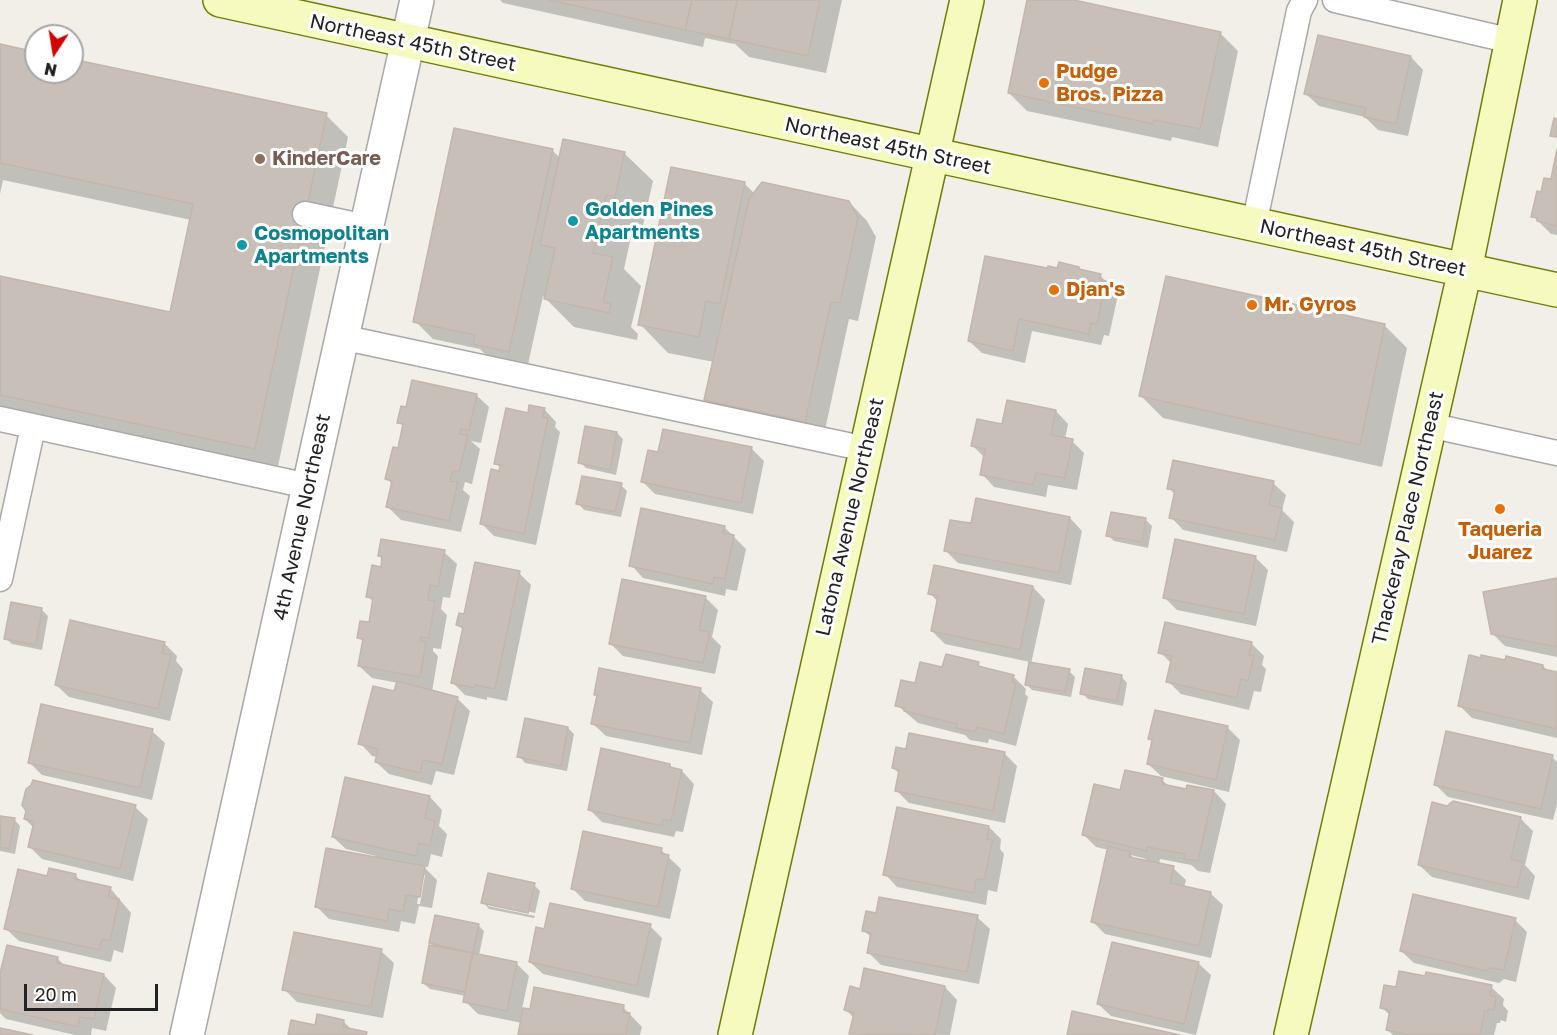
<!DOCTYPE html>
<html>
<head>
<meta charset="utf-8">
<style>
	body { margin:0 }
	#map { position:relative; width:1557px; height:1035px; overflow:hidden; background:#f2efe9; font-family:"Golos Text",sans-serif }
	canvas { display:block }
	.north { position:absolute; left:24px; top:24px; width:60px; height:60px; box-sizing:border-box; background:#fff; border:2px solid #a7a7a7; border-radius:50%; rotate:192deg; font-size:16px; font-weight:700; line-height:24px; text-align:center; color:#222 }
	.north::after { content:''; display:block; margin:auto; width:21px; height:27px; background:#d40000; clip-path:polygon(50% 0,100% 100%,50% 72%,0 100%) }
	.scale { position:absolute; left:24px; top:984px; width:134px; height:27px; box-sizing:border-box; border:3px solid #222; border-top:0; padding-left:8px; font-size:18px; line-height:21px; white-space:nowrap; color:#222; -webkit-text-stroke:4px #fff; paint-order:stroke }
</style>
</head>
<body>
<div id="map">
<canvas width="1557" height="1035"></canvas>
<div class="north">N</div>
<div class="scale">20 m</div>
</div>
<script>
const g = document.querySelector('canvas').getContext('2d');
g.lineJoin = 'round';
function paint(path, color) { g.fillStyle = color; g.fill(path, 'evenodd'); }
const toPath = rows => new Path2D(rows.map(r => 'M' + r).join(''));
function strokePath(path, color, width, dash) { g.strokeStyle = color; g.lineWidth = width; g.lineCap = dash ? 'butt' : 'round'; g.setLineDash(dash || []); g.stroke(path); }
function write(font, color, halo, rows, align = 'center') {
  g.font = font + ' "Golos Text",sans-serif'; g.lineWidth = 6; g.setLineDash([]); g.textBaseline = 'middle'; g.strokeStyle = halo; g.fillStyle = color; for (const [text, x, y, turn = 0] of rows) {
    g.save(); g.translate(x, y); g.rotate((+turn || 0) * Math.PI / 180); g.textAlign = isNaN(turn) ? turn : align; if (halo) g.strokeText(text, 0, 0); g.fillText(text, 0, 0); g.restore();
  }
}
paint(toPath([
	[500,0,842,0,826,73,749,57,734,43,734,44,705,38,703,47,503,3],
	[1029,0,1067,0,1220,33,1238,51,1218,147,1172,137,1171,141,1027,111,1009,93],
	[0,45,36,53,36,72,72,72,72,61,326,115,348,137,277,471,0,412,0,278,171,314,191,220,3,180,0,194],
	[1411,57,1423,70,1408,136,1378,130,1365,117,1319,106,1306,94],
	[552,150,560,158,624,153,653,181,643,225,634,223,624,269,641,286,631,327,638,334,637,340,574,327,543,296,527,369,493,362,480,349,433,339,415,321],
	[1557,156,1557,235,1551,234,1533,216,1542,194,1552,181],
	[744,183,755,194,849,202,867,221,876,237,858,321,849,319,823,439,724,418,706,400,714,362,668,353,640,324],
	[1078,268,1082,272,1100,275,1118,295,1109,336,1104,335,1101,345,1032,331,1025,363,982,353,969,341,1048,270],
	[1384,325,1407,348,1382,467,1163,418,1140,395],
	[476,395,489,407,481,443,471,441,480,449,472,484,465,482,463,490,470,496,461,532,401,520,388,507,393,485,387,479,399,450,404,427,399,422],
	[544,409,556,422,555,427,560,432,536,545,494,536,482,524,500,472,501,468,496,463,529,414],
	[1056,411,1068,424,1065,439,1072,441,1084,453,1077,490,1048,485,1046,497,994,487,982,474,985,458,973,446,1003,426],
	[617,433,623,439,616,475,586,468,580,462],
	[751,448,764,461,753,514,655,494,643,482,659,454],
	[1273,483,1286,495,1282,510,1294,522,1287,552,1183,530,1171,517,1175,495,1169,488],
	[621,485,627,491,621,517,584,510,578,503],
	[1070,518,1082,531,1071,585,958,563,946,551],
	[1146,520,1152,526,1148,548,1114,541,1108,535],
	[724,527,746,549,737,591,726,589,725,596,643,578,631,565],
	[444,552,457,564,450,598,443,597,441,609,447,615,441,649,433,648,433,651,438,656,432,692,457,698,470,711,454,775,436,771,432,785,389,774,376,762,378,757,372,756,360,743,395,693,398,683,372,678,359,666,364,642,359,638,370,623,374,602,368,597,382,569,383,560,379,556],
	[1255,557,1268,570,1256,626,1177,610,1164,597],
	[519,573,531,585,507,701,487,697,487,700,465,695,453,683,464,631,458,625],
	[1557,580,1557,657,1505,646,1492,633],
	[1033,587,1045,600,1031,664,1069,671,1075,677,1071,697,1032,690,1026,684,1030,662,945,644,932,631,938,602,930,593],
	[705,597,718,610,712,637,721,646,715,674,623,656,611,644],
	[12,604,42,610,48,616,42,650,12,644,5,638],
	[164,643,177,656,176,661,183,669,170,721,69,697,56,685],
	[1252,644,1264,656,1262,665,1266,669,1261,692,1254,691,1249,710,1181,694,1168,681,1172,664,1160,652],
	[978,664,984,670,1013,676,1026,689,1025,694,1028,697,1016,746,989,739,988,743,970,740,965,735,918,723,897,705,916,685,943,669],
	[1543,666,1549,672,1557,674,1557,738,1472,718,1459,705],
	[1121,676,1127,683,1123,706,1088,699,1082,693],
	[700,690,713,702,702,755,606,736,593,724,598,697,596,694],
	[568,728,574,734,567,771,525,763,519,756],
	[1228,728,1240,740,1229,792,1161,776,1148,764,1153,742,1150,739],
	[152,731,165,743,152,800,42,775,29,762],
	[907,750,1004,753,1017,766,1005,823,909,803,897,791,900,774,893,768],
	[1552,757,1557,762,1557,804,1553,820,1448,797,1435,784],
	[670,765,674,770,682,771,694,784,683,832,676,831,674,837,602,822,589,809],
	[1162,780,1169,786,1188,790,1214,791,1226,804,1210,873,1198,871,1191,865,1160,859,1159,865,1173,868,1186,880,1184,887,1210,893,1223,905,1211,958,1105,934,1093,922,1109,850,1096,847,1083,834,1121,792],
	[1131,855,1146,859,1145,862,1136,860],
	[430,797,442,810,439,826,447,834,442,857,431,854,428,867,423,866,437,880,432,908,419,906,415,924,401,921,399,932,329,919,316,906,375,858,376,856,346,849,333,837],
	[422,875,425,875,420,904,417,904],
	[135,807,148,819,133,881,42,859,30,847,34,828,25,819],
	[0,817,14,819,20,826,15,854,0,851],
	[1520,818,1533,831,1525,865,1535,876,1529,900,1432,877,1419,865],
	[989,827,1001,839,1000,849,1004,854,997,892,988,890,986,905,897,887,885,874],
	[661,850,681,869,670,919,585,901,572,888],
	[50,869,76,876,82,882,110,888,131,913,123,953,114,950,111,962,19,941,6,929,48,877],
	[534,885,540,891,535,913,488,903,488,906,535,916,534,918,489,909,483,902],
	[877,914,977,917,990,929,979,984,881,965,869,953,872,938,863,930],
	[1515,920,1527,932,1516,982,1504,979,1499,983,1414,963,1401,951],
	[478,925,484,931,479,955,516,963,529,976,522,1009,531,1011,623,1007,642,1027,640,1035,519,1035,522,1023,478,1014,465,1001,466,996,430,989,423,983,435,947,431,943],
	[650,926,662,938,649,998,543,974,530,962,545,931],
	[381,951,394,963,383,1018,297,1002,284,989],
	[57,958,66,967,104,975,116,988,106,1031,92,1028,91,1035,75,1035,6,1019,0,1013,0,980],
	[1198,963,1211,975,1196,1035,1111,1016,1098,1004],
	[945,987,957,1000,950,1035,851,1034,854,1018,846,1010],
	[1491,987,1504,999,1503,1005,1508,1011,1506,1022,1501,1020,1500,1023,1497,1023,1494,1035,1393,1035,1388,1030,1391,1016,1381,1007,1397,989],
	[343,1021,353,1031,368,1035,289,1035]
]), '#0003');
const building = toPath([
	[549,0,692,0,685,30,549,0],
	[692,0,737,0,729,39,685,30,692,0],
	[737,0,820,0,808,56,729,39,737,0],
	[1027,0,1074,0,1221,32,1200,129,1154,120,1153,124,1008,93,1027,0],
	[1318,35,1411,56,1396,124,1364,117,1366,108,1304,94,1318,35],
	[0,44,36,52,36,72,72,72,72,59,327,113,255,449,0,395,0,276,170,312,193,204,0,163,0,44],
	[1554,118,1557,119,1557,137,1550,136,1554,118],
	[454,128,553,149,509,352,473,344,475,335,413,322,454,128],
	[563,139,625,152,615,197,606,195,593,253,613,257,603,302,611,304,609,313,544,299,555,248,540,245,563,139],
	[1557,149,1557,226,1537,221,1537,218,1531,217,1537,191,1541,192,1544,178,1551,179,1557,149],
	[671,167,745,182,720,304,706,301,699,337,638,325,671,167],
	[762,182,849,201,858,218,840,303,831,302,805,422,704,400,749,199,762,182],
	[985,256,1047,268,1048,266,1057,268,1059,262,1079,267,1079,269,1101,274,1099,280,1106,281,1097,324,1091,323,1089,334,1019,319,1013,351,968,341,985,256],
	[1166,276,1385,324,1360,445,1139,396,1166,276],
	[412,380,477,394,469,431,461,429,460,434,468,435,459,472,453,471,450,481,458,482,449,521,386,507,392,481,385,479,393,447,398,448,403,424,397,423,401,406,406,407,412,380],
	[1007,400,1056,410,1051,435,1073,439,1065,478,1036,473,1033,485,980,475,985,449,971,446,977,419,1002,424,1007,400],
	[529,405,545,408,543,417,548,418,524,534,480,524,491,469,499,471,500,465,494,464,506,408,528,413,529,405],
	[585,426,617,432,610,470,578,463,585,426],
	[663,429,752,447,741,503,641,482,648,450,658,452,663,429],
	[1173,460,1274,481,1269,505,1282,508,1275,540,1169,518,1175,490,1167,489,1173,460],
	[582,476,622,483,615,512,576,504,582,476],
	[976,498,1070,517,1059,573,944,551,950,520,971,523,976,498],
	[641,508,725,526,723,533,734,535,725,579,714,577,713,584,629,566,641,508],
	[1111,512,1146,518,1142,542,1106,536,1111,512],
	[381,539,445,550,438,587,430,585,428,600,435,601,429,638,421,637,420,641,426,642,420,677,358,666,363,639,357,638,360,621,369,622,373,598,366,597,372,565,381,567,382,556,378,556,381,539],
	[1175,539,1256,556,1244,614,1163,598,1175,539],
	[475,562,520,571,495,689,475,685,474,688,451,683,463,627,456,625,459,613,464,614,475,562],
	[934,565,1033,586,1020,650,931,631,938,596,928,594,934,565],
	[1557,578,1557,647,1491,634,1483,592,1557,578],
	[622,579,706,596,699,630,710,632,703,663,609,644,622,579],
	[11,602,42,608,36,645,4,639,11,602],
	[70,620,165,642,162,653,171,655,158,709,55,685,70,620],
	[1165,622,1252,642,1249,655,1254,656,1248,681,1241,679,1237,698,1166,682,1172,656,1158,653,1165,622],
	[946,654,979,662,978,666,1014,675,1012,682,1016,683,1004,734,977,727,975,732,956,728,957,724,904,711,905,708,895,706,901,680,915,683,920,662,942,667,946,654],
	[1469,655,1481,658,1481,655,1505,660,1506,656,1543,665,1543,669,1557,672,1557,729,1458,706,1469,655],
	[1029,662,1070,669,1065,692,1025,685,1029,662],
	[599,668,701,688,690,743,591,724,597,695,594,695,599,668],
	[1085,668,1122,675,1117,701,1080,694,1085,668],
	[397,681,458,697,442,764,423,760,420,773,375,762,378,749,358,744,373,686,394,691,397,681],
	[41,704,153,729,140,788,28,763,41,704],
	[1155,710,1228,726,1216,780,1147,764,1152,740,1148,739,1155,710],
	[525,718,568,727,561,766,517,757,525,718],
	[1446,731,1553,755,1541,809,1434,785,1446,731],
	[909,733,1005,752,993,811,895,791,899,770,892,768,896,747,906,749,909,733],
	[601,748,670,764,670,767,682,770,671,821,663,819,662,826,588,810,601,748],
	[1125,770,1163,778,1162,784,1186,789,1187,785,1214,790,1198,861,1184,859,1185,854,1147,847,1147,851,1082,835,1094,784,1120,790,1125,770],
	[345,777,430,796,425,818,435,821,430,846,419,843,416,856,332,837,345,777],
	[33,780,136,805,120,869,28,847,34,822,24,819,26,811,22,805,26,789,31,785,33,780],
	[1453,801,1521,817,1511,859,1523,862,1517,888,1418,865,1432,802,1447,806,1453,801],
	[897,807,989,826,987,839,993,840,984,880,976,879,974,893,883,875,897,807],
	[0,816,15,818,9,849,0,847,0,816],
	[583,831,662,848,661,853,669,855,658,907,571,889,583,831],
	[1108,846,1130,852,1129,857,1174,866,1170,883,1211,892,1199,946,1091,922,1108,846],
	[326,848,425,866,420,897,406,895,403,912,389,909,387,921,315,907,326,848],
	[49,868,76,874,75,879,111,887,108,897,119,899,110,941,102,939,99,950,4,929,18,869,47,876,49,868],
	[488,873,535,883,528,913,481,903,488,873],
	[1413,894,1516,918,1504,970,1490,968,1486,971,1400,951,1413,894],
	[879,897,978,915,967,972,867,953,871,933,862,931,866,911,876,913,879,897],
	[550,903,651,924,637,986,529,962,536,927,544,929,550,903],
	[435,915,479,924,473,953,429,943,435,915],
	[294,932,382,949,371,1007,282,990,294,932],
	[1112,942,1199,962,1184,1024,1097,1004,1112,942],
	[7,945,58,957,57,963,104,974,94,1019,80,1017,78,1027,0,1009,0,973,7,945],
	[429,945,472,953,465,992,422,983,429,945],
	[473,953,517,962,507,1011,463,1002,473,953],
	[864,968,945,986,935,1035,849,1034,854,1013,844,1010,850,986,860,989,864,968],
	[1399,971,1425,976,1426,972,1492,985,1490,995,1496,997,1494,1010,1488,1009,1488,1012,1485,1011,1480,1035,1410,1035,1386,1030,1390,1010,1380,1008,1384,985,1396,987,1399,971],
	[534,987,624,1005,623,1012,630,1013,626,1035,518,1035,523,1008,530,1009,534,987],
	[1072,1011,1180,1035,1067,1035,1072,1011],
	[317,1014,344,1020,343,1027,367,1032,366,1035,288,1035,291,1020,315,1025,317,1014],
	[0,1028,33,1035,0,1035,0,1028]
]);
paint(building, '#c7bfb8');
strokePath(building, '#c4b6ab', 1.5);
const lane = toPath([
	[1335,0,1512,41],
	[305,214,366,227],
	[1254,225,1299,11,1305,0],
	[341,337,866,449],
	[0,419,308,486],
	[1429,425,1557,453],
	[0,579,33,427]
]);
const street = toPath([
	[187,1035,417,0]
]);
const secondary = toPath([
	[220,0,1557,290],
	[735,1035,967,0],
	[1291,1035,1465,270,1520,0]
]);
strokePath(lane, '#a9a9a9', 27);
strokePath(street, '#a9a9a9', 36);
strokePath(secondary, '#707d05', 36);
strokePath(lane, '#fff', 24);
strokePath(street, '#fff', 33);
strokePath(secondary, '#f7fabf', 33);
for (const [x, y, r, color] of [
	[1044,83,6,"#e8710a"],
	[260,159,6,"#8d6e63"],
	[573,221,6,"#0f9aa8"],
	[242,245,6,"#0f9aa8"],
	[1054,290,6,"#e8710a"],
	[1252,305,6,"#e8710a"],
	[1500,509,6,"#e8710a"]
]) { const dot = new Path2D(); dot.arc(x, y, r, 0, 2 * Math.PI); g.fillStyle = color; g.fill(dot); strokePath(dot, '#fff', 2); }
write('20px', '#222', '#fff', [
	["Northeast 45th Street",413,43,12],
	["Northeast 45th Street",888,146,12],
	["Northeast 45th Street",1363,248,12],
	["4th Avenue Northeast",302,517,-78],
	["Latona Avenue Northeast",850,517,-77],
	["Thackeray Place Northeast",1408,518,-77]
]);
write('bold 20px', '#c56008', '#fff', [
	["Pudge",1056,72],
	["Bros. Pizza",1056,95],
	["Djan's",1066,290],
	["Mr. Gyros",1264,305],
	["Taqueria",1500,530,"center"],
	["Juarez",1500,553,"center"]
], 'left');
write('bold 20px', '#785e54', '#fff', [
	["KinderCare",272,159]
], 'left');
write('bold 20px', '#0d838f', '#fff', [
	["Golden Pines",585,210],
	["Apartments",585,233],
	["Cosmopolitan",254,234],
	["Apartments",254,257]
], 'left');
</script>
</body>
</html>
